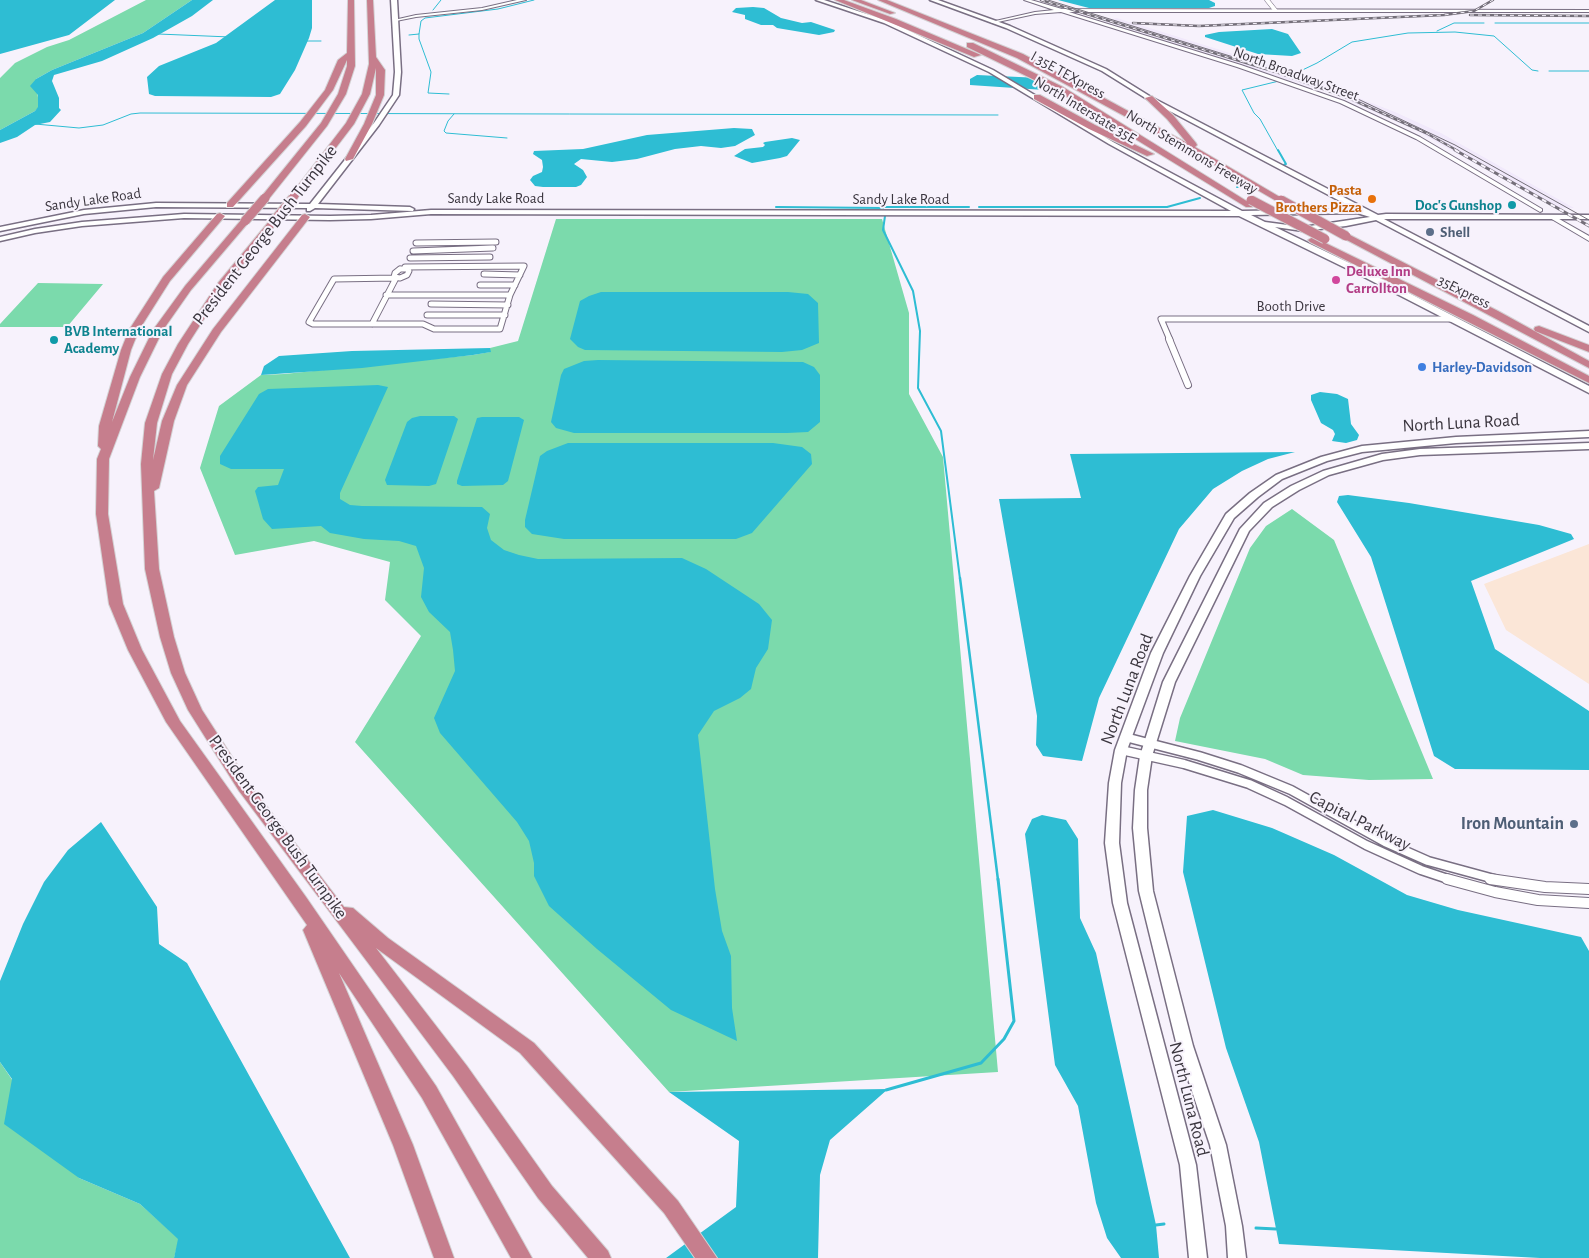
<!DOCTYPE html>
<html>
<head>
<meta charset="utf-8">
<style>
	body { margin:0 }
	canvas { display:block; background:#f7f2fc }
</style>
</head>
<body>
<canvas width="1589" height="1258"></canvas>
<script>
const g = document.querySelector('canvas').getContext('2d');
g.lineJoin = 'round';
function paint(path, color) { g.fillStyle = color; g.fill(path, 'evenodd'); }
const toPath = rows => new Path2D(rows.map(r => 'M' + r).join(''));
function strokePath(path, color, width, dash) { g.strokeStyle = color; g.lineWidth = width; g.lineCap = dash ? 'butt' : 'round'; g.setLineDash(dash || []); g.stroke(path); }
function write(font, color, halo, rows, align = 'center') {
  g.font = font + ' "Alegreya Sans",sans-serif'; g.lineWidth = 4; g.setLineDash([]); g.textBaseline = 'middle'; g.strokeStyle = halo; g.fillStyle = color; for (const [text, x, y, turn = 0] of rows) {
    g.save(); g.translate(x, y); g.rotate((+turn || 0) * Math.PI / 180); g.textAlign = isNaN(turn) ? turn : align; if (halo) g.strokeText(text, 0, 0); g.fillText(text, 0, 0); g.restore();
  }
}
paint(toPath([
	[1589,544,1589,684,1506,630,1484,584]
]), '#fbe6d7');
paint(toPath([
	[1117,18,1129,22,1154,24,1197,25,1199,26,1140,25,1291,72,1395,112,1441,133,1574,208,1554,208,1417,131,1336,95,1103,21]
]), '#f1e9fb');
paint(toPath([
	[146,0,192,0,143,33,52,70,36,79,39,107,35,111,0,130,0,78,15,63,47,47,69,40],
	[556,219,882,219,909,313,909,394,943,457,998,1072,669,1092,355,742,421,636,385,600,390,562,314,541,235,555,200,468,219,406,261,375,284,374,473,355,490,352,490,348,518,341],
	[38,283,103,284,67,327,0,327,0,324],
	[1292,509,1334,540,1433,779,1369,780,1303,775,1265,759,1175,741,1180,718,1250,548,1266,526],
	[0,1062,79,1178,140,1204,179,1239,174,1258,0,1258]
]), '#7bdaac');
paint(toPath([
	[0,0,115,0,69,35,0,54],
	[192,0,213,0,192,16,153,38,102,61,54,75,52,81,59,98,59,108,61,110,50,122,35,125,17,137,0,143,0,130,35,111,38,107,38,95,30,86,36,79,52,70,143,33],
	[275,0,312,0,312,28,309,38,295,70,280,94,271,97,155,96,149,94,147,77,159,66,216,43],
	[1058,0,1209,0,1215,3,1215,6,1209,8,1089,8],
	[753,7,764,8,781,18,802,23,811,22,835,30,834,32,819,35,777,28,773,25,761,25,745,19,745,15,732,12,736,8],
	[1272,29,1288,34,1301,53,1292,56,1258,54,1205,37,1205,35,1219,32],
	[977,75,1040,78,1059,91,970,85,970,79],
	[734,128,752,129,755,135,735,146,721,148,701,146,675,149,637,159,612,162,581,159,574,164,583,170,587,177,581,185,576,187,543,187,535,186,530,180,533,176,542,172,543,167,542,160,533,154,534,151,583,149,647,135],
	[792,138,800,140,787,156,780,158,752,163,734,156,745,149,763,147,765,145,763,143,765,142],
	[601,292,788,292,808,294,818,303,819,343,802,350,782,352,585,350,578,347,570,339,580,301,589,296],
	[490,348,491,352,473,355,362,368,261,375,264,366,279,356,352,351],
	[598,360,803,362,814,367,820,375,820,422,808,432,787,433,574,433,556,428,551,422,561,375,564,369,584,361],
	[378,385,388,387,340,493,340,499,350,505,362,506,482,507,490,514,487,528,491,540,504,550,519,555,538,559,682,558,706,569,759,604,772,620,768,649,756,668,751,689,740,698,714,711,698,735,715,889,722,931,731,956,732,1008,737,1041,671,1010,597,949,549,906,534,876,534,863,529,841,517,822,440,733,434,718,455,671,453,650,450,632,429,612,421,597,424,568,416,546,399,541,364,539,330,533,321,526,272,529,263,519,255,491,258,487,278,485,284,469,231,469,220,464,220,456,259,394,268,389],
	[1320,392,1337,394,1348,399,1351,424,1359,435,1357,440,1346,443,1332,441,1335,434,1333,430,1321,423,1311,400,1311,395],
	[420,416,454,416,458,419,436,484,429,486,387,485,385,480,407,422,412,418],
	[482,417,519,417,524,420,508,481,503,485,462,486,457,484,457,481,477,418],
	[568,443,773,443,802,447,811,454,812,464,752,533,736,539,564,539,532,534,525,527,525,520,540,456,547,451],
	[1295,452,1268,459,1242,471,1213,489,1179,529,1099,698,1082,761,1043,756,1036,745,1037,716,999,499,1081,498,1070,454],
	[1348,495,1409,503,1539,525,1571,534,1574,539,1471,581,1495,649,1589,711,1589,770,1455,769,1434,756,1371,557,1337,502,1339,496],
	[1213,810,1272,828,1334,855,1407,895,1458,910,1581,937,1589,951,1589,1258,1540,1258,1279,1244,1259,1142,1226,1048,1183,872,1187,816],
	[1042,815,1066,820,1078,839,1080,918,1096,953,1156,1225,1159,1258,1121,1258,1107,1238,1096,1203,1078,1106,1055,1065,1025,834,1032,819],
	[101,822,157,907,159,944,187,963,350,1258,174,1258,178,1239,140,1204,79,1178,4,1124,12,1079,0,1062,0,981,23,924,44,882,68,850],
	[888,1089,830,1140,820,1175,818,1258,666,1258,736,1207,739,1141,669,1092]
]), '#2ebdd3');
strokePath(toPath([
	[433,10,441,0],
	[1495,23,1589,23],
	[1437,31,1454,23,1484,23],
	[158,34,230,37],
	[419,34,419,39,431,72,428,93,449,94],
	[409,35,419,34,421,21,425,18,498,9,534,0],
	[305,41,321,41],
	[1549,71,1589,71],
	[1290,76,1317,63,1352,42,1408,33,1455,32,1494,36,1532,70,1538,71],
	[454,114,448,121,444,131,446,133,507,138],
	[35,124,79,128,103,125,131,114,140,113,998,115],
	[1278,151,1260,119,1254,113,1242,90,1279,81]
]), '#2ebdd3', 1);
strokePath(toPath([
	[1278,150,1286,164,1284,165],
	[1237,187,1241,186],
	[776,207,883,208],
	[883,207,969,207],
	[979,207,1167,207,1200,198],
	[885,216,883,230,913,291,920,331,918,388,941,431,960,579]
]), '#2ebdd3', 2);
strokePath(toPath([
	[960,578,998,880]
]), '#2ebdd3', 2.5);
strokePath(toPath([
	[886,1090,981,1063,1004,1039,1014,1021,998,879],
	[1156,1225,1164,1224],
	[1256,1228,1276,1229]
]), '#2ebdd3', 3);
const minorFar4 = toPath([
	[1267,0,1275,10]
]);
const minorFar3 = toPath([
	[416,243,496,242],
	[413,251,493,248],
	[410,258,490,257],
	[400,269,408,269,409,271,407,275,400,278,394,277,395,273,400,269],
	[484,274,520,275],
	[480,285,515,285],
	[386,295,510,295],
	[431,304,508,305],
	[427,315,505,315],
	[372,324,423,324,434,329,500,329,510,295,524,266,405,267],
	[372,324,313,324,309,322,334,279,396,278],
	[372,324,396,278],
	[1170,340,1161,319,1451,319]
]);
const minorFar2 = toPath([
	[1169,339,1188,385]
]);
const minorFar1 = toPath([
	[1125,737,1199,756,1240,769,1291,790,1385,842,1428,861,1498,880],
	[1121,750,1184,764,1249,784,1286,801,1366,845,1421,870,1451,880]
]);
const minor = toPath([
	[1447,879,1495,892,1538,900,1589,903],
	[1490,879,1545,887,1589,889]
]);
const tertiary = toPath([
	[517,0,526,0,482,10,416,17,396,21,394,20,416,15,482,8,517,0],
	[1024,0,1031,0,1062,9,1589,10,1589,12,1069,12,1241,65,1344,101,1420,137,1542,209,1542,211,1540,212,1416,139,1340,103,1237,67,1061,12,1035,14,993,23,991,22,1035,12,1054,10,1024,0],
	[1550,216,1554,216,1589,236,1589,241,1550,218,1550,216]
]);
const secondary = toPath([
	[391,0,397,0,401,72,399,95,379,125,318,204,410,207,414,209,413,211,315,208,310,211,307,211,307,208,156,207,84,214,0,231,0,227,84,210,156,203,310,204,374,123,393,95,395,72,391,0],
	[816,0,824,0,888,21,993,70,1113,142,1242,211,1355,209,1147,99,1102,71,1006,28,930,0,938,0,1010,26,1106,69,1151,97,1378,215,1386,214,1589,215,1589,219,1384,219,1589,326,1589,332,1376,220,1346,226,1303,231,1275,227,1370,273,1589,386,1589,393,1364,277,1239,216,431,214,371,219,330,220,184,218,82,226,35,233,0,241,0,237,35,229,82,222,184,214,330,216,371,215,431,210,1231,211,1109,144,989,72,884,23,816,0],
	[1357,213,1370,217,1303,227,1265,222,1251,215,1357,213],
	[1589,431,1589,437,1456,443,1362,452,1327,461,1282,479,1258,497,1234,518,1200,576,1163,653,1127,750,1121,783,1119,843,1127,903,1196,1165,1207,1258,1189,1258,1180,1165,1113,903,1105,843,1109,783,1115,750,1151,653,1190,576,1226,514,1250,493,1276,475,1321,457,1362,446,1456,437,1589,431],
	[1589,443,1589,449,1420,455,1383,460,1329,475,1299,490,1272,507,1249,531,1175,682,1152,756,1147,790,1147,828,1153,891,1193,1046,1226,1145,1242,1226,1246,1258,1228,1258,1226,1226,1210,1145,1177,1046,1139,891,1133,828,1135,790,1140,756,1163,682,1240,529,1264,503,1291,486,1323,471,1382,454,1420,449,1589,443]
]);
const motorway = toPath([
	[348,0,354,0,355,66,346,94,327,126,268,200,262,200,262,196,321,123,338,94,347,66,347,60,333,90,306,126,233,207,227,207,227,203,300,122,325,90,338,60,347,53,348,0],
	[367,0,373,0,376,57,385,70,384,95,372,124,353,159,346,161,345,159,364,124,376,95,376,68,370,94,354,124,296,200,290,200,290,196,346,123,362,94,369,64,367,0],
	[835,0,844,0,896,19,981,55,974,57,835,0],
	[852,0,861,0,895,13,890,14,852,0],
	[878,0,887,0,1023,54,1187,143,1167,119,1145,98,1152,96,1173,115,1196,143,1197,145,1195,147,1285,200,1281,203,1278,202,1204,159,1017,58,878,0],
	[967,43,973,43,1063,87,1253,205,1252,207,1246,207,1057,91,967,47,967,43],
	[1034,95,1040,95,1095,125,1154,154,1147,156,1089,129,1034,99,1034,95],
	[220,213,225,216,170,281,139,330,131,350,112,422,130,377,153,330,185,286,242,219,248,219,248,223,191,290,163,330,140,377,109,459,108,514,123,604,142,650,180,721,306,897,436,1086,532,1258,511,1258,422,1098,339,973,413,1145,454,1258,434,1258,393,1145,303,930,307,925,166,722,128,650,109,604,96,514,97,459,101,449,98,446,99,426,121,350,129,330,163,277,217,214,220,213],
	[305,214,310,217,221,332,187,385,174,421,159,488,154,491,159,569,174,637,185,673,202,710,249,783,344,907,353,908,388,938,534,1043,678,1201,717,1258,695,1258,664,1213,520,1053,376,948,467,1066,552,1186,608,1251,611,1258,588,1258,538,1198,453,1076,239,791,188,710,171,673,160,637,145,569,141,464,145,423,162,374,178,344,218,283,271,219,277,219,277,223,225,286,188,344,172,374,157,423,153,460,162,421,177,385,213,329,302,215,305,214],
	[1346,233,1498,311,1589,361,1589,368,1343,238,1343,234,1346,233],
	[1313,237,1473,315,1589,376,1589,383,1310,242,1308,240,1313,237],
	[1539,326,1589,345,1589,352,1535,331,1534,329,1535,327,1539,326]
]);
strokePath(minorFar4, '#796f83', 5);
strokePath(minorFar3, '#796f83', 7);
strokePath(minorFar2, '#796f83', 8);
strokePath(minorFar1, '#796f83', 11);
strokePath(minor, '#796f83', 12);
strokePath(tertiary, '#796f83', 2);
strokePath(secondary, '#796f83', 3);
strokePath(motorway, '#d4d3d5', 2);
strokePath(minorFar4, '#fff', 4);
strokePath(minorFar3, '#fff', 5);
strokePath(minorFar2, '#fff', 6);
strokePath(minorFar1, '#fff', 8);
strokePath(minor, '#fff', 10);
paint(tertiary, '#fff');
paint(secondary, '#fff');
paint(motorway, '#c67e8d');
strokePath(toPath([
	[1048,0,1256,64,1360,100,1455,145,1589,220]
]), '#746f79', 1);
const railFar1 = toPath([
	[1041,0,1279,73,1351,99,1426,133,1458,151],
	[1470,15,1589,16],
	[1133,23,1199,26,1444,15,1474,11,1493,0]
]);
const rail = toPath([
	[1455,150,1589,226]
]);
strokePath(railFar1, '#746f79', 2.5);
strokePath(rail, '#746f79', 3);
strokePath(railFar1, '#f7f2fc', 1, [4]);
strokePath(rail, '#f7f2fc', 2, [5]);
const motorwayBridge = toPath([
	[1251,200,1325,239],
	[1281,200,1346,236],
	[245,221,265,198],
	[274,221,293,198]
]);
strokePath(motorwayBridge, '#d4d3d5', 11, []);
strokePath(motorwayBridge, '#c67e8d', 9);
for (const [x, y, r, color] of [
	[1372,199,5,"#e8710a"],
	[1512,205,5,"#0f9aa8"],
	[1430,232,5,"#5c6f8a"],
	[1336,280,5,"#d1479c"],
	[54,340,5,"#0f9aa8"],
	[1422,367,5,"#3f7fe0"],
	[1574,824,5,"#5c6f8a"]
]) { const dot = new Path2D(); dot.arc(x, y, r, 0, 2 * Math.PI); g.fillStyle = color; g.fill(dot); strokePath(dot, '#f7f2fc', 2); }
write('15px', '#3b363f', '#f7f2fc', [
	["North Broadway Street",1296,74,20],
	["I 35E TEXpress",1068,75,29],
	["North Interstate 35E",1085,110,31],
	["North Stemmons Freeway",1192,152,31],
	["Sandy Lake Road",496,198],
	["Sandy Lake Road",901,199],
	["Sandy Lake Road",93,200,-8],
	["35Express",1464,292,27],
	["Booth Drive",1291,306]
]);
write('bold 15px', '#c56008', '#f7f2fc', [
	["Pasta",1362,190],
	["Brothers Pizza",1362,207]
], 'right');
write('bold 15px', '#0d838f', '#f7f2fc', [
	["Doc's Gunshop",1502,205],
	["BVB International",64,331,"left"],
	["Academy",64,348,"left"]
], 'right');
write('bold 15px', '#4e5e75', '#f7f2fc', [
	["Shell",1440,232]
], 'left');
write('bold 15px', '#b23c85', '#f7f2fc', [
	["Deluxe Inn",1346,271],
	["Carrollton",1346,288]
], 'left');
write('bold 15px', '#366cbe', '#f7f2fc', [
	["Harley-Davidson",1432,367]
], 'left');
write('18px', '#3b363f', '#f7f2fc', [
	["President George Bush Turnpike",265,235,-52],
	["North Luna Road",1461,423,-3],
	["North Luna Road",1127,689,-69],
	["Capital Parkway",1360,821,27],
	["President George Bush Turnpike",278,827,54],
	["North Luna Road",1189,1099,76]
]);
write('bold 18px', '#4e5e75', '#f7f2fc', [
	["Iron Mountain",1564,824]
], 'right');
</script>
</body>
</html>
